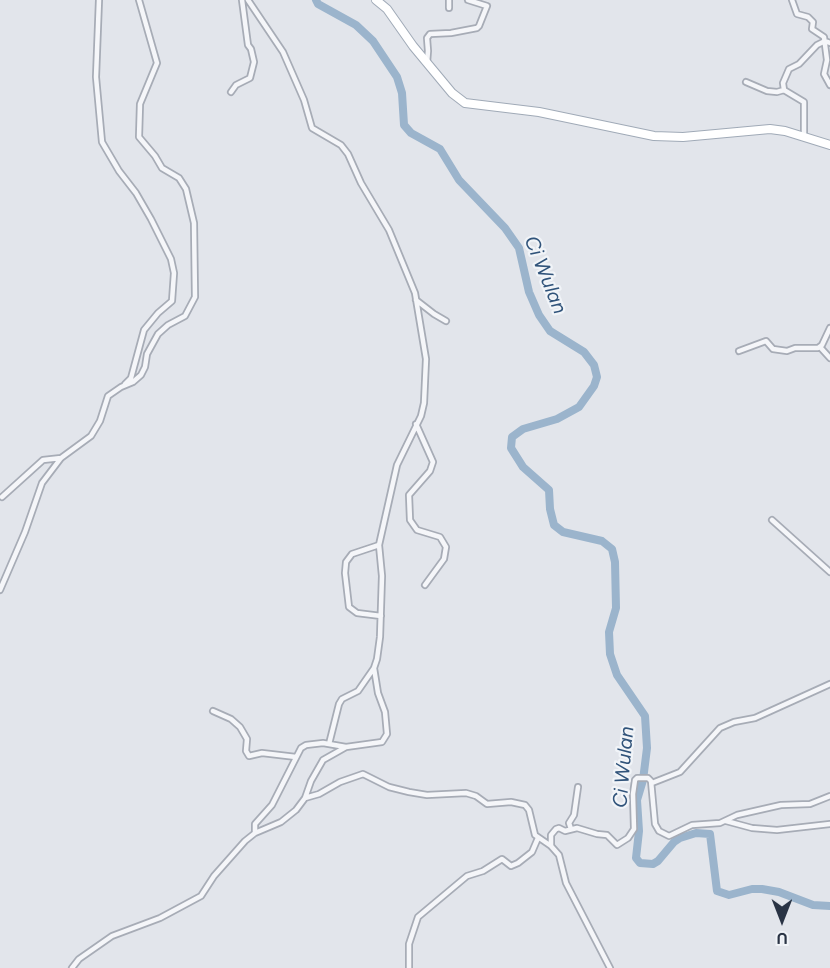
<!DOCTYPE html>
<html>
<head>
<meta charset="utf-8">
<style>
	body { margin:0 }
	#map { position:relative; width:830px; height:968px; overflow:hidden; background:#e2e5eb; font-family:Figtree,sans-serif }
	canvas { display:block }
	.north { position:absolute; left:752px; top:890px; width:60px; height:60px; -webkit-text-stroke:4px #f1f4f8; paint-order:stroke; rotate:180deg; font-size:16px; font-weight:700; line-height:24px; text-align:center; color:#293344 }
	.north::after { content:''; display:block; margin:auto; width:21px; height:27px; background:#293344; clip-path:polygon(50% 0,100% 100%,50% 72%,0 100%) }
</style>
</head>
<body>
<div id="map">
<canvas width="830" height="968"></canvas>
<div class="north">U</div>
</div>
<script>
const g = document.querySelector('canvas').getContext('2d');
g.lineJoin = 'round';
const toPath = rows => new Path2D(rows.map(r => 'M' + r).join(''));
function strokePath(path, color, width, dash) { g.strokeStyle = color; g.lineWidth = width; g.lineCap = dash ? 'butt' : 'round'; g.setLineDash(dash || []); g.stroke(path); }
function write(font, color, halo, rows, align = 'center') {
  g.font = font + ' Figtree,sans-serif'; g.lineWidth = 4.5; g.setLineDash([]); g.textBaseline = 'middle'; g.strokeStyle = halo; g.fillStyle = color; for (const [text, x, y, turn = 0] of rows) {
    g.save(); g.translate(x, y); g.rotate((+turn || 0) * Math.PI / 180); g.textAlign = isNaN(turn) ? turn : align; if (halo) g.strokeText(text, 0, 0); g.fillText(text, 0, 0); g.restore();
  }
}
strokePath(toPath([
	[316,0,318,4,356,25,373,41,397,77,402,93,404,125,411,133,440,149,459,180,505,228,519,248,529,292,539,315,550,331,584,352,594,365,597,377,594,386,579,407,557,419,523,429,512,437,511,448,523,467,549,490,550,509,554,525,563,532,602,541,612,549,615,562,616,608,609,632,610,654,617,675,645,716,647,748,643,780,637,800,639,831,636,858,640,863,653,864,658,861,674,842,680,838,696,833,710,834,717,891,729,895,752,889,762,889,779,892,813,905,830,906]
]), '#9bb4cc', 8);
const minor = toPath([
	[99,0,96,77,102,142,119,171,136,193,151,219,171,259,174,273,172,301,158,313,144,330,131,378,125,384],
	[449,0,449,8],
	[792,0,797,14,808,17,813,22,812,29,824,37,827,60,824,74,830,85],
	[427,63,428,51,427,38,430,34,451,33,477,28,479,26,487,6,468,0],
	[746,82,767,91,777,92,784,90],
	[231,92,236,85,250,78,254,62,251,49,248,45,242,0],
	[804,137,804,102,784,90,783,83,789,69,799,64,817,45,825,41,830,43],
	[416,300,434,314,446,321],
	[820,347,830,358],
	[739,351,766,341,773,349,787,351,795,348,818,348,822,345,830,328],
	[416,424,433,462,430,471,409,495,410,520,417,530,440,537,446,547,444,559,425,585],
	[2,497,43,460,61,458],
	[772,520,830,572],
	[379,545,352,554,346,562,345,573,349,607,357,613,381,616],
	[0,590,25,532,42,483,61,458,91,436,100,421,108,396,121,387,133,382,141,375,145,367,147,354,158,334,168,325,185,316,195,297,194,223,186,189,179,178,162,168,155,156,139,137,140,104,157,63,139,0],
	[213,711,231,719,240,727,247,739,246,751,249,756,262,753,296,757],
	[329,744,339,704,342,699,358,691,374,668],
	[652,783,680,772,720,728,734,722,755,718,830,684],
	[305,798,319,794,340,782,363,774,389,787,409,792,427,795,466,793,476,796,487,804,511,802,525,805,529,810,535,835,551,846,559,855,566,883,610,968],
	[726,821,752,828,777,830,830,824],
	[571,829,569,823,574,815,578,787],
	[255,833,255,824,272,805,301,748,306,745,323,743,346,747],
	[551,846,551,835,556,829,559,828,565,831,577,828,597,834,607,835,617,845,628,838,634,829,633,794,635,780,637,778,648,778,651,781,655,824,659,831,669,836,692,825,720,823,737,815,781,805,810,804,830,796],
	[72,968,79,959,112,936,160,918,201,896,214,876,245,841,255,833,281,822,296,810,305,798,311,781,323,760,346,747,382,742,387,734,385,712,378,693,374,668,377,659,380,637,382,576,379,545,397,465,421,416,424,403,426,359,415,293,389,230,361,183,348,154,341,145,312,128,304,100,283,52,248,0],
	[409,968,409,944,418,917,467,876,483,871,502,859,511,866,518,863,532,852,538,838]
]);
const primary = toPath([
	[376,0,387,9,413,46,452,93,465,103,539,112,654,136,683,137,770,129,785,131,830,145]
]);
strokePath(minor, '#a7acb6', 8);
strokePath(primary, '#a0aab7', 10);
strokePath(minor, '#f5f6f9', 4.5);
strokePath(primary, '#fff', 8);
write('italic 20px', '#30537a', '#f1f4f8', [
	["Ci Wulan",545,275,68],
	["Ci Wulan",624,767,-85]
]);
</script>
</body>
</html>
